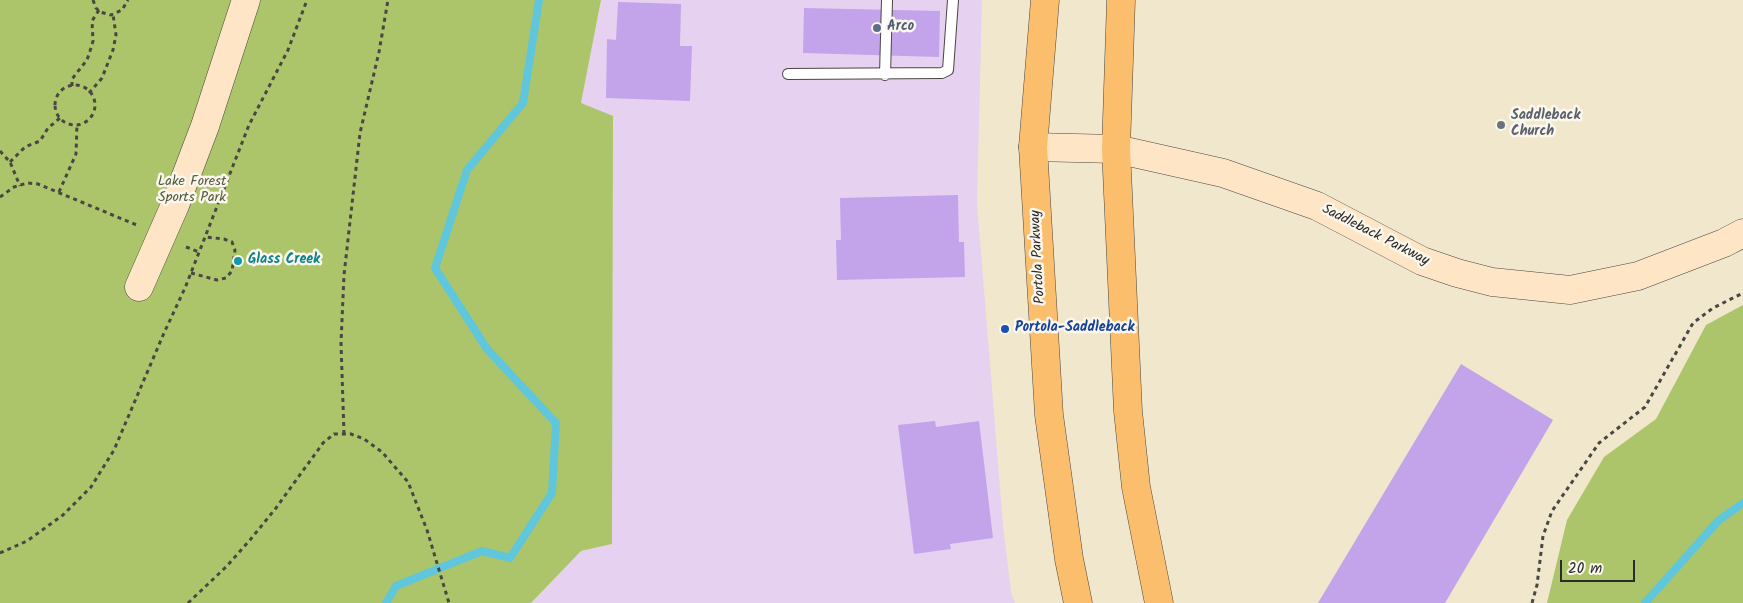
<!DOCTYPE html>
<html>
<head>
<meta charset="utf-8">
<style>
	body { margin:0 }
	#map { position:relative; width:1743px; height:603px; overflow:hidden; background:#f0e7cc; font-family:Kalam,sans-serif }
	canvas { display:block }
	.scale { position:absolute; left:1560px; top:560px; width:75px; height:22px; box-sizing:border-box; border:2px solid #2b2b2b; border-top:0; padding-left:6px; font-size:15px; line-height:18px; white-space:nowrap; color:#2b2b2b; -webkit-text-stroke:4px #fbf7ec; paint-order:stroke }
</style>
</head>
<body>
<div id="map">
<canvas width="1743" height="603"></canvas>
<div class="scale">20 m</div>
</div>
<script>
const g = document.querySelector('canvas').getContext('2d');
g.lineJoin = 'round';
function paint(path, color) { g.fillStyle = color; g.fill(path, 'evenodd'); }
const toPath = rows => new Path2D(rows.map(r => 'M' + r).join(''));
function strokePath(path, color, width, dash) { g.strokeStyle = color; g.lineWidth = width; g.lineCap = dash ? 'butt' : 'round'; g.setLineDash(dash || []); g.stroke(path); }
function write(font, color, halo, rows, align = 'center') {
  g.font = font + ' Kalam,sans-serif'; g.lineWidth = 5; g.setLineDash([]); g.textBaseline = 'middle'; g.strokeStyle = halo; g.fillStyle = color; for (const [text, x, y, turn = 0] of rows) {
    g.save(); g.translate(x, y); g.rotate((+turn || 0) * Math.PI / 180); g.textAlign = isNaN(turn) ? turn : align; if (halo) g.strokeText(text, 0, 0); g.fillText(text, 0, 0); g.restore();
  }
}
paint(toPath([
	[601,0,982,0,977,203,1003,525,1011,592,1015,603,531,603,581,551,612,544,581,103]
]), '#e6d2f0');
paint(toPath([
	[0,0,601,0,581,103,613,116,612,544,581,551,531,603,0,603],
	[1743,305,1743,603,1547,603,1567,520,1604,457,1656,419,1706,325]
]), '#adc56a');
strokePath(toPath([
	[386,603,396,586,482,551,510,558,552,493,556,423,487,349,435,268,467,170,523,103,539,0],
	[1645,603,1719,520,1743,503]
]), '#5fc6dc', 8);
paint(toPath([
	[618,2,681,4,680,46,692,46,690,101,606,98,607,39,616,40],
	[804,8,940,11,939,57,803,53],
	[958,195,959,242,964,242,965,277,837,280,836,240,841,240,840,198],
	[1461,364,1553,420,1445,603,1318,603],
	[935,421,936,427,979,421,993,538,950,544,951,549,914,554,898,425]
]), '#c3a3ea');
const lane = toPath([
	[788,74,942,73,948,70,953,0],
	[885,75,887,0]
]);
const secondary = toPath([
	[1033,147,1116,149,1223,173,1317,206,1422,261,1457,273,1492,282,1570,290,1638,276,1724,243,1743,233],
	[139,287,175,205,205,126,246,0]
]);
const primary = toPath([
	[1045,0,1033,147,1036,197,1049,415,1069,559,1078,603],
	[1121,0,1116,149,1128,411,1136,487,1159,603]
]);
strokePath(lane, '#494743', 12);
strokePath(secondary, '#494743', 29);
strokePath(primary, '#494743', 29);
strokePath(toPath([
	[93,0,96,8,100,12,111,15,122,10,128,0],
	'55 105a20 20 0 1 1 40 0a20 20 0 1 1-40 0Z',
	[72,86,72,79,87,60,90,51,93,41,92,21,99,10],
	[89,93,102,78,113,50,116,35,113,14],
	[0,151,10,162,20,186],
	[10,162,25,147,40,141,48,128,60,118],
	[59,192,76,154,77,124],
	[0,197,14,187,27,183,38,184,139,226],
	[186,247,199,252],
	[191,273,217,280,226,278,232,271,235,250,232,242,224,239,205,237],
	[344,434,341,343,344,275,360,133,379,52,388,0],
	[0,553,27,541,63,515,91,487,114,450,164,333,185,288,249,125,288,50,307,0],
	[188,603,227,566,250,540,276,508,323,443,334,434,351,434,364,439,382,452,408,482,427,530,449,603],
	[1532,603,1537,585,1543,536,1552,511,1599,443,1645,407,1693,323,1713,308,1743,293]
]), '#494743', 3, [4, 4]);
strokePath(lane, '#fff', 10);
strokePath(secondary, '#fde5c5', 28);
strokePath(primary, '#fabe6d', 28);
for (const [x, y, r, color] of [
	[877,28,5,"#5c6f8a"],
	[1501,125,5,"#6b7280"],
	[238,261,5,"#0f9aa8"],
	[1005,329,5,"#1a4fb4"]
]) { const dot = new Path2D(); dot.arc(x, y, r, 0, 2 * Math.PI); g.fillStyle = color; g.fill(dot); strokePath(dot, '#fbf7ec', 2); }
write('bold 14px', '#4e5e75', '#fbf7ec', [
	["Arco",887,28]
], 'left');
write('bold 14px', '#5b616d', '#fbf7ec', [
	["Saddleback",1511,117],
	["Church",1511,133]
], 'left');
write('14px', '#52593e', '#fbf7ec', [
	["Lake Forest",192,183],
	["Sports Park",192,199]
]);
write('14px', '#2b2b2b', '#fbf7ec', [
	["Saddleback Parkway",1375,236,27],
	["Portola Parkway",1039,257,-93]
]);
write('bold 14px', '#0d838f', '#fbf7ec', [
	["Glass Creek",248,261]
], 'left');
write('bold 14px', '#164399', '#fbf7ec', [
	["Portola-Saddleback",1015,329]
], 'left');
</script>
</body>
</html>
